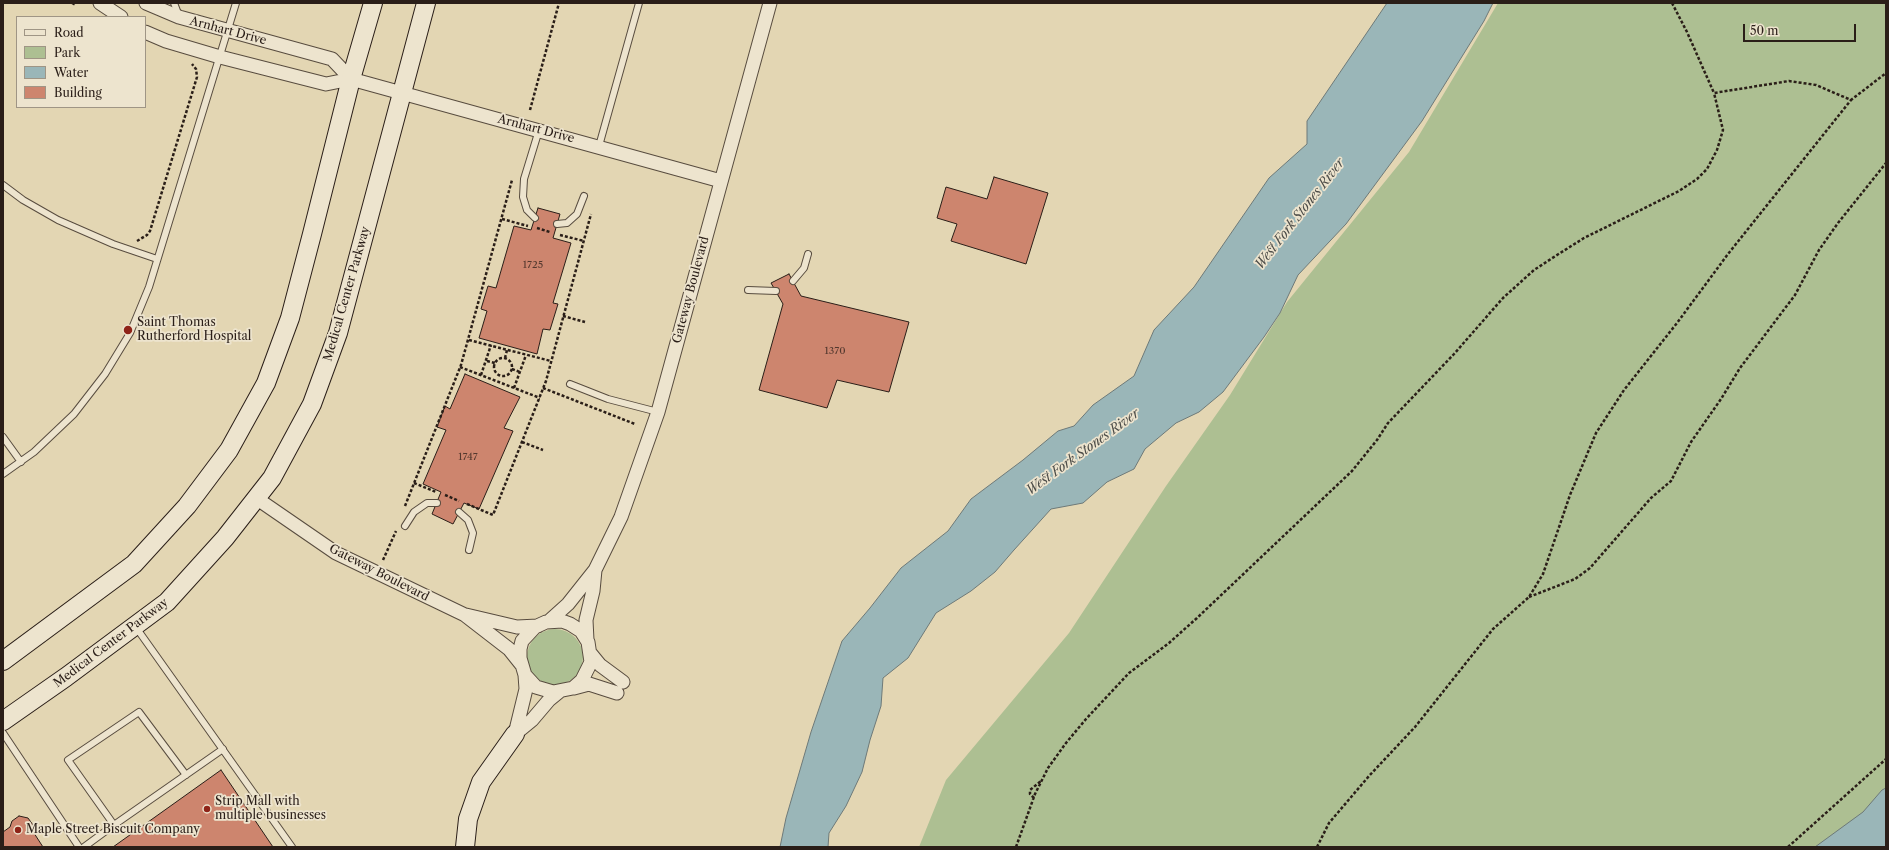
<!DOCTYPE html>
<html>
<head>
<meta charset="utf-8">
<style>
	body { margin:0 }
	#map { position:relative; width:1889px; height:850px; overflow:hidden; background:#e3d6b3; font-family:"Libre Caslon Text",serif }
	canvas { display:block }
	.frame { position:absolute; inset:0; border:4px solid #2a1e18; pointer-events:none }
	.legend { position:absolute; left:16px; top:16px; width:130px; height:92px; box-sizing:border-box; background:#ede4ce; border:1px solid #9f9585; margin:0; padding:5px 7px; list-style:none; font-size:12px; color:#2a1e18 }
	.legend li { display:flex; align-items:center; gap:8px; height:20px }
	.legend b { width:20px; border:1px solid #9f9585 }
	.scale { position:absolute; left:1743px; top:24px; width:113px; height:18px; box-sizing:border-box; border:2px solid #2a1e18; border-top:0; padding-left:5px; font-size:12px; line-height:14px; white-space:nowrap; color:#2a1e18; -webkit-text-stroke:3px #ede4ce; paint-order:stroke }
</style>
</head>
<body>
<div id="map">
<canvas width="1889" height="850"></canvas>
<div class="frame"></div>
<ul class="legend">
<li><b style="height:5px;background:#ede4ce"></b>Road</li>
<li><b style="height:11px;background:#adbf92"></b>Park</li>
<li><b style="height:11px;background:#9ab6b8"></b>Water</li>
<li><b style="height:11px;background:#cd856e"></b>Building</li>
</ul>
<div class="scale">50 m</div>
</div>
<script>
const g = document.querySelector('canvas').getContext('2d');
g.lineJoin = 'round';
function paint(path, color) { g.fillStyle = color; g.fill(path, 'evenodd'); }
const toPath = rows => new Path2D(rows.map(r => 'M' + r).join(''));
function strokePath(path, color, width, dash) { g.strokeStyle = color; g.lineWidth = width; g.lineCap = dash ? 'butt' : 'round'; g.setLineDash(dash || []); g.stroke(path); }
function write(font, color, halo, rows, align = 'center') {
  g.font = font + ' "Libre Caslon Text",serif'; g.lineWidth = 3.5; g.setLineDash([]); g.textBaseline = 'middle'; g.strokeStyle = halo; g.fillStyle = color; for (const [text, x, y, turn = 0] of rows) {
    g.save(); g.translate(x, y); g.rotate((+turn || 0) * Math.PI / 180); g.textAlign = isNaN(turn) ? turn : align; if (halo) g.strokeText(text, 0, 0); g.fillText(text, 0, 0); g.restore();
  }
}
paint(toPath([
	[1498,3,1886,3,1886,847,919,847,946,780,1069,633,1166,486,1230,395,1287,302,1409,152],
	'527 657a28 28 0 1 1 56 0a28 28 0 1 1-56 0Z'
]), '#adbf92');
const water = toPath([
	[1387,3,1493,3,1484,21,1422,121,1346,224,1298,275,1280,313,1264,337,1223,392,1199,412,1176,423,1145,449,1134,469,1107,482,1083,503,1051,509,1014,550,995,572,971,591,936,613,908,658,883,678,881,706,870,740,862,772,846,806,829,833,828,847,780,847,786,818,811,732,842,641,870,608,901,568,948,531,971,499,1023,460,1058,431,1074,426,1093,405,1134,376,1154,330,1194,287,1269,178,1307,144,1307,121,1387,3],
	[1886,788,1886,847,1815,847,1863,812,1882,790,1886,788]
]);
paint(water, '#9ab6b8');
strokePath(water, '#6d7978', 1);
const building = toPath([
	[994,177,1048,193,1026,264,951,241,957,224,937,218,946,187,987,199,994,177],
	[538,208,560,214,553,238,571,243,553,303,558,304,550,330,543,329,537,354,479,338,487,311,481,309,488,286,496,288,514,226,531,230,538,208],
	[789,274,801,296,909,322,889,392,837,380,827,408,759,390,783,304,771,283,789,274],
	[465,374,520,397,504,428,513,431,479,509,464,503,453,524,432,514,441,492,423,484,446,430,437,427,445,406,450,409,465,374],
	[221,770,273,847,113,847,221,770],
	[19,816,28,818,33,825,32,830,43,847,3,847,3,832,10,827,12,821,19,816]
]);
paint(building, '#cd856e');
strokePath(building, '#2a1e18', 1);
const lane = toPath([
	[174,3,179,16],
	[599,146,639,3],
	[3,185,23,200,58,220,113,244,157,259],
	[535,218,527,210,523,197,524,179,539,130],
	[557,224,567,223,577,214,584,196],
	[793,281,804,268,808,254],
	[748,290,776,291],
	[570,384,608,399,658,412],
	[3,437,21,462],
	[3,474,34,452,74,414,105,374,130,333,149,287,236,3],
	[459,512,468,520,473,533,469,550],
	[405,526,414,512,427,503,437,503],
	[135,626,292,847],
	[3,733,79,847],
	[186,775,139,712,68,760,114,825,223,749],
	[84,847,114,825]
]);
const street = toPath([
	[100,3,121,17],
	[145,32,166,41,220,57,326,84,351,79,332,59,179,17,146,3],
	[351,79,721,181],
	[256,498,336,553,465,615,509,649,521,664],
	[466,615,517,627,538,626],
	[562,621,570,624,581,631,588,642,591,662,582,680,573,688,553,692,536,687,525,675,520,658,520,649,522,641,535,627,546,622,562,621],
	[548,622,568,604,595,570,621,517,658,412,770,3],
	[587,640,586,620,593,591,595,570],
	[591,654,600,665,623,682],
	[574,688,589,684,617,693],
	[515,734,532,720,549,700,560,691],
	[515,734,526,689,525,675]
]);
const secondary = toPath([
	[3,661,134,564,187,506,229,450,266,383,290,318,312,234,351,79,373,3],
	[3,721,66,677,167,602,225,538,272,478,312,404,338,333,426,3],
	[465,847,468,819,481,782,515,734]
]);
strokePath(lane, '#584c3f', 8);
strokePath(street, '#584c3f', 15);
strokePath(secondary, '#2a1e18', 20);
strokePath(toPath([
	[72,3,76,5],
	[1672,3,1687,32,1714,93,1789,81,1816,85,1851,100,1886,73],
	[530,110,559,3],
	[502,219,528,226],
	[537,228,550,232],
	[560,235,584,241],
	[137,241,147,235,150,231,197,77,196,69,192,64],
	[563,316,585,322],
	[469,340,551,361],
	'494 367a9 9 0 1 1 18 0a9 9 0 1 1-18 0Z',
	[505,358,507,350],
	[487,361,495,363],
	[460,367,540,398],
	[512,369,520,372],
	[481,375,491,345],
	[514,388,526,355],
	[543,388,635,424],
	[522,442,543,450],
	[414,483,436,492],
	[445,495,459,501],
	[467,504,493,515,546,381,591,214],
	[405,506,461,365,512,180],
	[383,560,396,531],
	[1529,597,1575,579,1590,568,1651,498,1671,481,1691,442,1721,399,1740,368,1795,295,1819,250,1838,223,1886,163],
	[1034,798,1030,794,1030,790,1041,781],
	[1016,847,1035,794,1048,768,1066,743,1086,719,1129,673,1169,643,1197,618,1352,471,1377,440,1388,423,1454,354,1503,298,1534,270,1557,255,1584,238,1679,191,1697,179,1707,169,1717,150,1723,130,1714,93],
	[1317,847,1329,823,1369,776,1415,727,1493,629,1529,597,1543,574,1570,495,1596,433,1624,390,1677,323,1728,254,1851,100],
	[1788,847,1886,759]
]), '#2a1e18', 2.5, [3, 2]);
strokePath(lane, '#ede4ce', 6);
strokePath(street, '#ede4ce', 13);
strokePath(secondary, '#ede4ce', 18);
for (const [x, y, r, color] of [
	[128,330,5,"#8f2418"],
	[207,809,4,"#8f2418"],
	[18,830,4,"#8f2418"]
]) { const dot = new Path2D(); dot.arc(x, y, r, 0, 2 * Math.PI); g.fillStyle = color; g.fill(dot); strokePath(dot, '#ede4ce', 1.5); }
write('10px', '#53382e', null, [
	["1725",533,265],
	["1370",835,351],
	["1747",468,457]
]);
write('12px', '#2a1e18', '#ede4ce', [
	["Arnhart Drive",228,31,15],
	["Arnhart Drive",536,129,15],
	["Gateway Boulevard",691,290,-75],
	["Medical Center Parkway",347,294,-74],
	["Gateway Boulevard",379,573,27],
	["Medical Center Parkway",111,643,-37]
]);
write('12px', '#2a1e18', '#ede4ce', [
	["Saint Thomas",137,323],
	["Rutherford Hospital",137,337],
	["Strip Mall with",215,802],
	["multiple businesses",215,816],
	["Maple Street Biscuit Company",26,830]
], 'left');
write('italic 13px', '#4c4c48', '#ede4ce', [
	["West Fork Stones River",1300,214,-52],
	["West Fork Stones River",1083,452,-36]
]);
</script>
</body>
</html>
